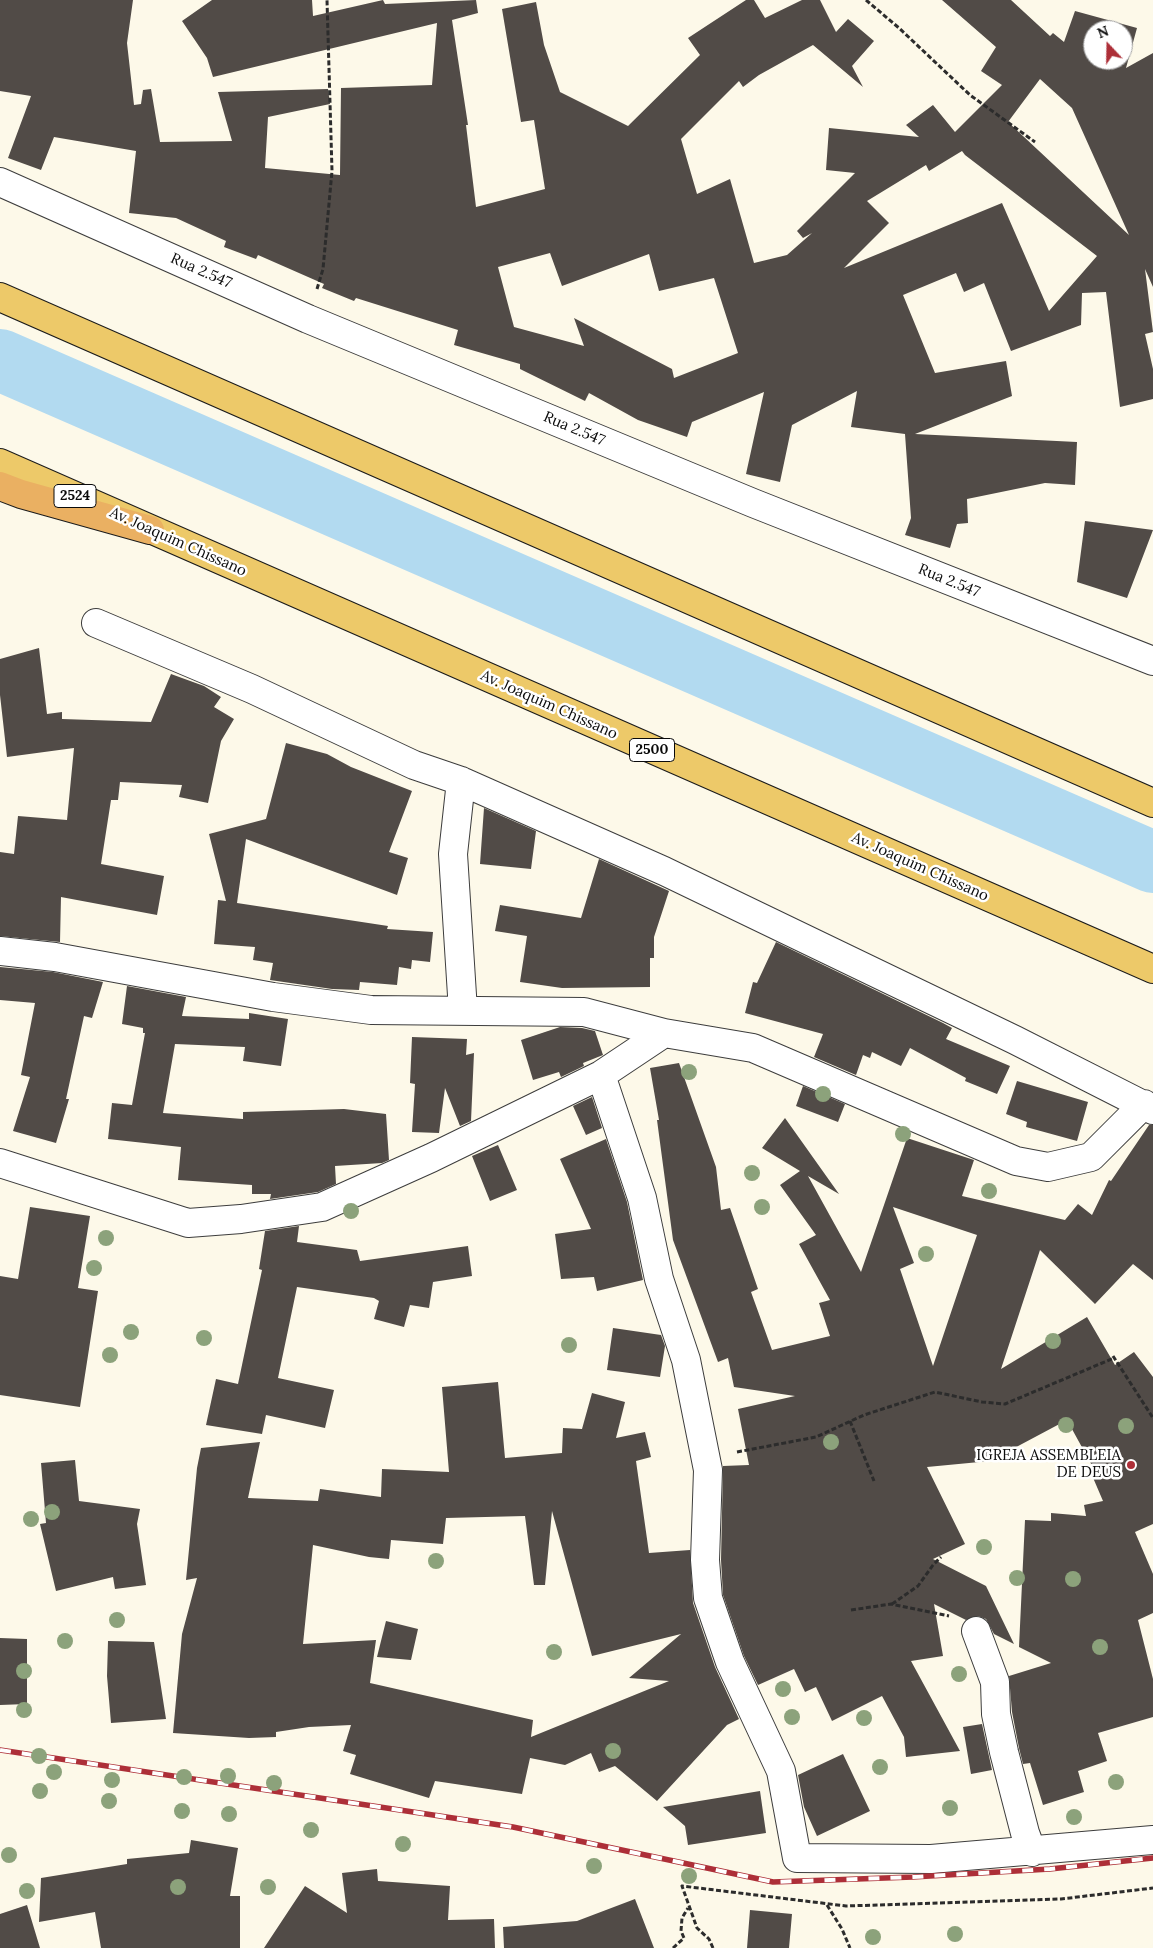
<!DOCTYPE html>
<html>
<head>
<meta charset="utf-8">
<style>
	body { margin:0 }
	#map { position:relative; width:1153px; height:1948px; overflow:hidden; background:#fdf9e9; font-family:Lora,serif }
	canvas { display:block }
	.north { position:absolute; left:1083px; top:20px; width:50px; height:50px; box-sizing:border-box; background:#fff; border:1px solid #9d9d9d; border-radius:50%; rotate:339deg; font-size:14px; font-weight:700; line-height:20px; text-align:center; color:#0a0a0a }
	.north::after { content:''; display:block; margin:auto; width:18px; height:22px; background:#ad2f38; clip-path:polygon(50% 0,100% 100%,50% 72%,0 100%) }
</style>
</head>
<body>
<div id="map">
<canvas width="1153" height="1948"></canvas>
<div class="north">N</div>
</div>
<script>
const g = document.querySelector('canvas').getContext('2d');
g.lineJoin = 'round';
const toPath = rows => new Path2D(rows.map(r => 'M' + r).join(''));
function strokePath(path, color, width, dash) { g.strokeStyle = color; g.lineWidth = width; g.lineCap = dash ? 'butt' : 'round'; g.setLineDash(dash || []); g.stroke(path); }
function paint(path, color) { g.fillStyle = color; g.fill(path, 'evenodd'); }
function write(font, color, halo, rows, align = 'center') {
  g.font = font + ' Lora,serif'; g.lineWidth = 5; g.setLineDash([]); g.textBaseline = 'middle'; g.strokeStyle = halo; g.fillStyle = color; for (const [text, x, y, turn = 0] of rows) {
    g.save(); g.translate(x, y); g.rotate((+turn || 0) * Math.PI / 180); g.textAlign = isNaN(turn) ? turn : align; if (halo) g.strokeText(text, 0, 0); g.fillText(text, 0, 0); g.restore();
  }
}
strokePath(toPath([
	[0,360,1153,862]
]), '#b2daf0', 62);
paint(toPath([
	[0,0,133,0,127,43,134,105,141,104,143,90,151,89,160,142,232,141,218,92,328,89,330,104,268,117,265,168,340,175,341,88,432,85,437,23,213,77,207,58,182,21,212,0,312,0,313,16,383,0,385,4,476,0,478,13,452,20,468,125,466,125,476,207,545,189,534,120,521,122,502,9,536,2,544,45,560,92,628,126,700,55,688,38,746,0,754,0,765,18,802,0,820,0,836,32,848,19,874,41,852,66,863,87,813,45,759,75,743,87,739,81,681,139,697,194,730,179,754,263,787,255,812,233,803,238,797,231,855,173,826,170,829,128,919,137,906,125,933,105,955,132,1002,85,981,71,996,47,942,0,1011,0,1050,36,1053,33,1064,42,1075,11,1137,28,1126,68,1153,53,1153,287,1145,269,1153,332,1145,334,1153,369,1153,399,1120,407,1106,292,1082,293,1081,325,1011,351,984,283,964,292,956,273,903,295,935,373,1006,361,1012,396,915,434,1077,442,1075,485,1045,483,967,499,968,523,957,524,950,548,905,535,911,518,905,434,851,427,857,391,792,425,780,482,746,474,764,392,692,422,687,437,638,420,589,393,585,401,520,369,520,364,454,345,458,330,356,298,354,301,322,288,324,284,258,255,256,259,224,247,226,241,176,218,129,213,136,151,54,137,41,170,8,158,31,96,0,91],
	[1093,30,1123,30,1123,60,1093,60],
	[1040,79,1072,108,1129,235,1008,122],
	[962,151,965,155,1097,256,1049,311,1002,203,844,268,889,223,867,201,926,165,929,171],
	[550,253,562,286,649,254,659,291,714,278,738,353,674,378,672,369,574,318,584,346,514,327,498,267],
	[1085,521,1153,530,1127,598,1077,582],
	[39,648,47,714,62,712,62,719,151,722,171,674,204,686,221,697,214,707,234,719,221,741,208,803,179,797,182,785,120,782,118,800,111,800,101,864,164,876,157,915,61,897,60,942,0,936,0,852,14,854,18,816,67,820,74,748,7,757,0,695,0,659],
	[286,743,327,754,351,767,412,791,389,852,408,858,397,895,246,839,237,903,388,926,387,929,433,932,430,962,412,960,411,969,399,967,397,985,360,982,359,990,332,989,270,980,273,963,253,960,255,947,214,944,218,900,226,901,209,834,266,819],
	[484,808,536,831,531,869,480,864],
	[599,859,669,891,654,937,654,958,650,958,650,987,562,988,520,982,527,936,495,931,500,905,581,918],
	[776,942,943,1023,952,1028,946,1039,1010,1066,997,1094,965,1081,966,1078,910,1048,901,1066,872,1052,870,1058,863,1055,856,1075,814,1057,823,1034,745,1013,753,982,757,983],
	[0,967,53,972,103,982,92,1018,84,1016,66,1099,69,1099,56,1143,13,1131,30,1077,21,1075,35,1003,0,1000],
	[127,986,186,997,182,1016,249,1019,249,1013,288,1019,281,1066,243,1061,245,1047,175,1044,163,1113,243,1119,243,1112,344,1109,386,1114,389,1160,382,1163,335,1166,336,1184,318,1192,270,1199,271,1194,252,1194,252,1185,178,1180,181,1147,108,1139,112,1103,132,1105,145,1033,143,1033,143,1028,122,1024],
	[560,1027,582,1028,595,1031,603,1055,583,1063,584,1066,561,1077,559,1072,533,1080,521,1040],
	[412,1037,467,1039,466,1055,474,1053,471,1121,460,1126,445,1088,439,1133,412,1132,415,1084,410,1083],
	[679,1063,716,1167,721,1210,730,1208,758,1289,751,1292,772,1350,830,1336,819,1303,830,1300,799,1244,816,1235,780,1185,800,1171,762,1148,785,1118,839,1194,808,1176,861,1272,907,1138,974,1160,962,1196,1065,1220,1078,1204,1092,1215,1109,1180,1111,1181,1149,1125,1153,1125,1153,1280,1133,1264,1095,1304,1040,1250,1001,1369,1087,1317,1115,1365,1134,1352,1153,1377,1153,1524,1135,1532,1153,1574,1153,1613,1138,1620,1153,1679,1153,1717,1098,1733,1107,1761,1078,1771,1084,1792,1043,1805,1030,1763,1023,1764,1019,1748,1012,1712,1009,1676,1051,1663,1019,1647,1025,1520,1051,1521,1051,1513,1086,1516,1084,1505,1103,1501,1091,1473,1095,1471,1067,1420,990,1461,927,1467,965,1544,933,1559,986,1586,1014,1644,994,1634,986,1619,978,1616,966,1620,934,1604,943,1656,911,1661,960,1751,906,1757,904,1737,882,1696,832,1721,816,1687,805,1692,794,1669,758,1685,744,1656,723,1595,721,1560,723,1466,749,1465,738,1409,795,1396,734,1387,728,1358,718,1362,673,1240,657,1120,659,1120,650,1068],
	[893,1207,977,1235,933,1366,900,1269,914,1263],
	[1017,1081,1088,1102,1077,1141,1026,1127,1027,1122,1006,1114],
	[803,1086,845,1104,838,1122,796,1106],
	[592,1097,602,1128,586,1135,573,1106],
	[606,1139,627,1202,643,1280,597,1291,594,1277,561,1279,555,1234,591,1229,560,1159],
	[498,1145,517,1190,490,1201,472,1156],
	[30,1207,90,1216,78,1288,98,1291,80,1407,0,1395,0,1276,18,1279],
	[299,1226,297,1242,357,1250,360,1261,468,1246,472,1276,433,1282,429,1308,410,1305,404,1327,374,1319,379,1301,374,1298,297,1287,278,1378,334,1390,325,1428,266,1415,262,1434,206,1425,216,1379,238,1384,262,1270,259,1269,265,1231],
	[613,1328,661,1335,665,1346,660,1377,607,1370],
	[498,1382,505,1458,562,1453,563,1428,582,1429,592,1393,625,1402,616,1438,645,1432,651,1457,636,1461,649,1553,690,1550,693,1603,715,1667,739,1719,727,1725,657,1801,615,1766,599,1772,591,1753,565,1765,530,1758,522,1794,435,1781,429,1798,350,1774,356,1755,343,1751,351,1725,309,1727,276,1732,276,1737,249,1738,173,1733,182,1634,197,1578,186,1580,197,1468,201,1448,260,1442,248,1498,318,1501,320,1489,381,1497,382,1469,449,1472,442,1387],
	[552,1511,592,1656,681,1634,629,1678,669,1681,531,1737,533,1720,370,1683,376,1640,303,1644,313,1545,369,1557,389,1559,391,1540,443,1544,446,1518,525,1516,534,1585,545,1585],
	[75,1460,79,1501,140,1509,137,1524,146,1585,115,1589,113,1577,56,1591,40,1524,46,1523,41,1463],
	[386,1621,418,1629,411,1660,377,1657],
	[0,1638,27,1639,27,1704,0,1705],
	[108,1641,154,1642,166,1719,111,1723,107,1676],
	[982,1724,992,1770,971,1774,963,1727],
	[843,1754,870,1811,817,1836,804,1807,798,1775],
	[760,1791,766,1833,688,1845,685,1826,663,1807],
	[191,1840,238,1848,230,1896,240,1896,240,1948,101,1948,95,1912,39,1922,41,1878,127,1864,127,1859,189,1853],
	[377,1869,378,1881,450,1886,448,1920,494,1919,495,1948,264,1948,305,1886,347,1913,342,1873],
	[635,1899,654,1948,504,1948,503,1927,577,1921],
	[27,1905,40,1948,0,1948,0,1914],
	[750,1910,792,1914,789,1948,747,1948]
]), '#514b47');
const minor = toPath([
	[0,182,308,319,753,503,1153,661],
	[96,623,252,689,414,765,461,781,664,871,1015,1040,1153,1110],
	[461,781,453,854,463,1011],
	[0,951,55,957,273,997,371,1010,584,1012,664,1033,753,1048,1016,1161,1048,1167,1091,1157,1144,1104],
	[601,1075,642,1198,659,1279,686,1360,708,1470,705,1560,708,1598,730,1662,781,1771,797,1858,931,1859,1153,1840],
	[0,1163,188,1223,241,1219,322,1207,431,1158,601,1075,664,1033],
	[976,1631,995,1682,996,1714,1004,1752,1025,1833,1032,1852]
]);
const primary = toPath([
	[0,297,1153,803],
	[0,463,1153,969]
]);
const trunk = toPath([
	[0,486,21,494,150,530]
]);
strokePath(minor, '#3d3d3d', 30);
strokePath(primary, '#1b1b1b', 30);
strokePath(trunk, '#1b1b1b', 30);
strokePath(toPath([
	[866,0,899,28,970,95,1035,142],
	[317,289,323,269,332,171,327,0],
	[1113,1356,1153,1418],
	[850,1421,874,1481],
	[737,1452,816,1437,864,1415,935,1392,982,1402,1005,1404,1114,1358],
	[892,1604,918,1586,933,1565,941,1557],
	[851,1610,891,1604,949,1616],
	[827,1905,842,1929,850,1948],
	[673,1948,684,1938,681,1931,682,1918,688,1908],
	[713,1948,709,1939,697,1928,682,1886,846,1906,1061,1899,1153,1888]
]), '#2c2c2c', 3, [5, 2.5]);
strokePath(minor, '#fff', 28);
strokePath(primary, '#edc969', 28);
strokePath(trunk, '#eab062', 28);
const rail = toPath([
	[0,1750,513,1827,773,1882,913,1877,1050,1869,1153,1858]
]);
strokePath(rail, '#ad2f38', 5.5);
strokePath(rail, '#fff', 4, [11]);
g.fillStyle = '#8ca27b';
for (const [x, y] of [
	[689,1072],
	[823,1094],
	[903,1134],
	[752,1173],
	[989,1191],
	[762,1207],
	[351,1211],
	[106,1238],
	[926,1254],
	[94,1268],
	[131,1332],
	[204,1338],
	[1053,1341],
	[569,1345],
	[110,1355],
	[1066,1425],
	[1126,1426],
	[831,1442],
	[52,1512],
	[31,1519],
	[984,1547],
	[436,1561],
	[1017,1578],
	[1073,1579],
	[117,1620],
	[65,1641],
	[1100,1647],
	[554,1652],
	[24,1671],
	[959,1674],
	[783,1689],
	[24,1710],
	[792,1717],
	[864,1718],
	[613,1751],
	[39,1756],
	[880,1767],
	[54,1772],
	[228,1776],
	[184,1777],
	[112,1780],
	[1116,1782],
	[274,1783],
	[40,1791],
	[109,1801],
	[950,1808],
	[182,1811],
	[229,1814],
	[1074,1817],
	[311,1830],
	[403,1844],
	[9,1855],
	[594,1866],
	[689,1876],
	[178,1887],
	[268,1887],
	[27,1891],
	[955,1934],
	[873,1937]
]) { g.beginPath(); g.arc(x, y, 8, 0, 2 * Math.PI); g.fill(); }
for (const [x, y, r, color] of [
	[1131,1465,5,"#ad2f38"]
]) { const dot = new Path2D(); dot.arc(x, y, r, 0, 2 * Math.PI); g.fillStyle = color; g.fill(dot); strokePath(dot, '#fff', 2); }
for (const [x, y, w] of [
	[75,496,42],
	[652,750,45]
]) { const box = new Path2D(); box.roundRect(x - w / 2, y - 11.5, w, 23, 4); g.fillStyle = '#fff'; g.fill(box); strokePath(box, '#0a0a0a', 1); }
write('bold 14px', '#0a0a0a', null, [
	["2524",75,496],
	["2500",652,750]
]);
write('15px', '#0a0a0a', '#fff', [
	["Rua 2.547",201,271,24],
	["Rua 2.547",574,429,23],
	["Av. Joaquim Chissano",178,542,24],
	["Rua 2.547",949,581,22],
	["Av. Joaquim Chissano",549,705,24],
	["Av. Joaquim Chissano",920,867,24]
]);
write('15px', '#0a0a0a', '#fff', [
	["IGREJA ASSEMBLEIA",1121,1456],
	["DE DEUS",1121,1473]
], 'right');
</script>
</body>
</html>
